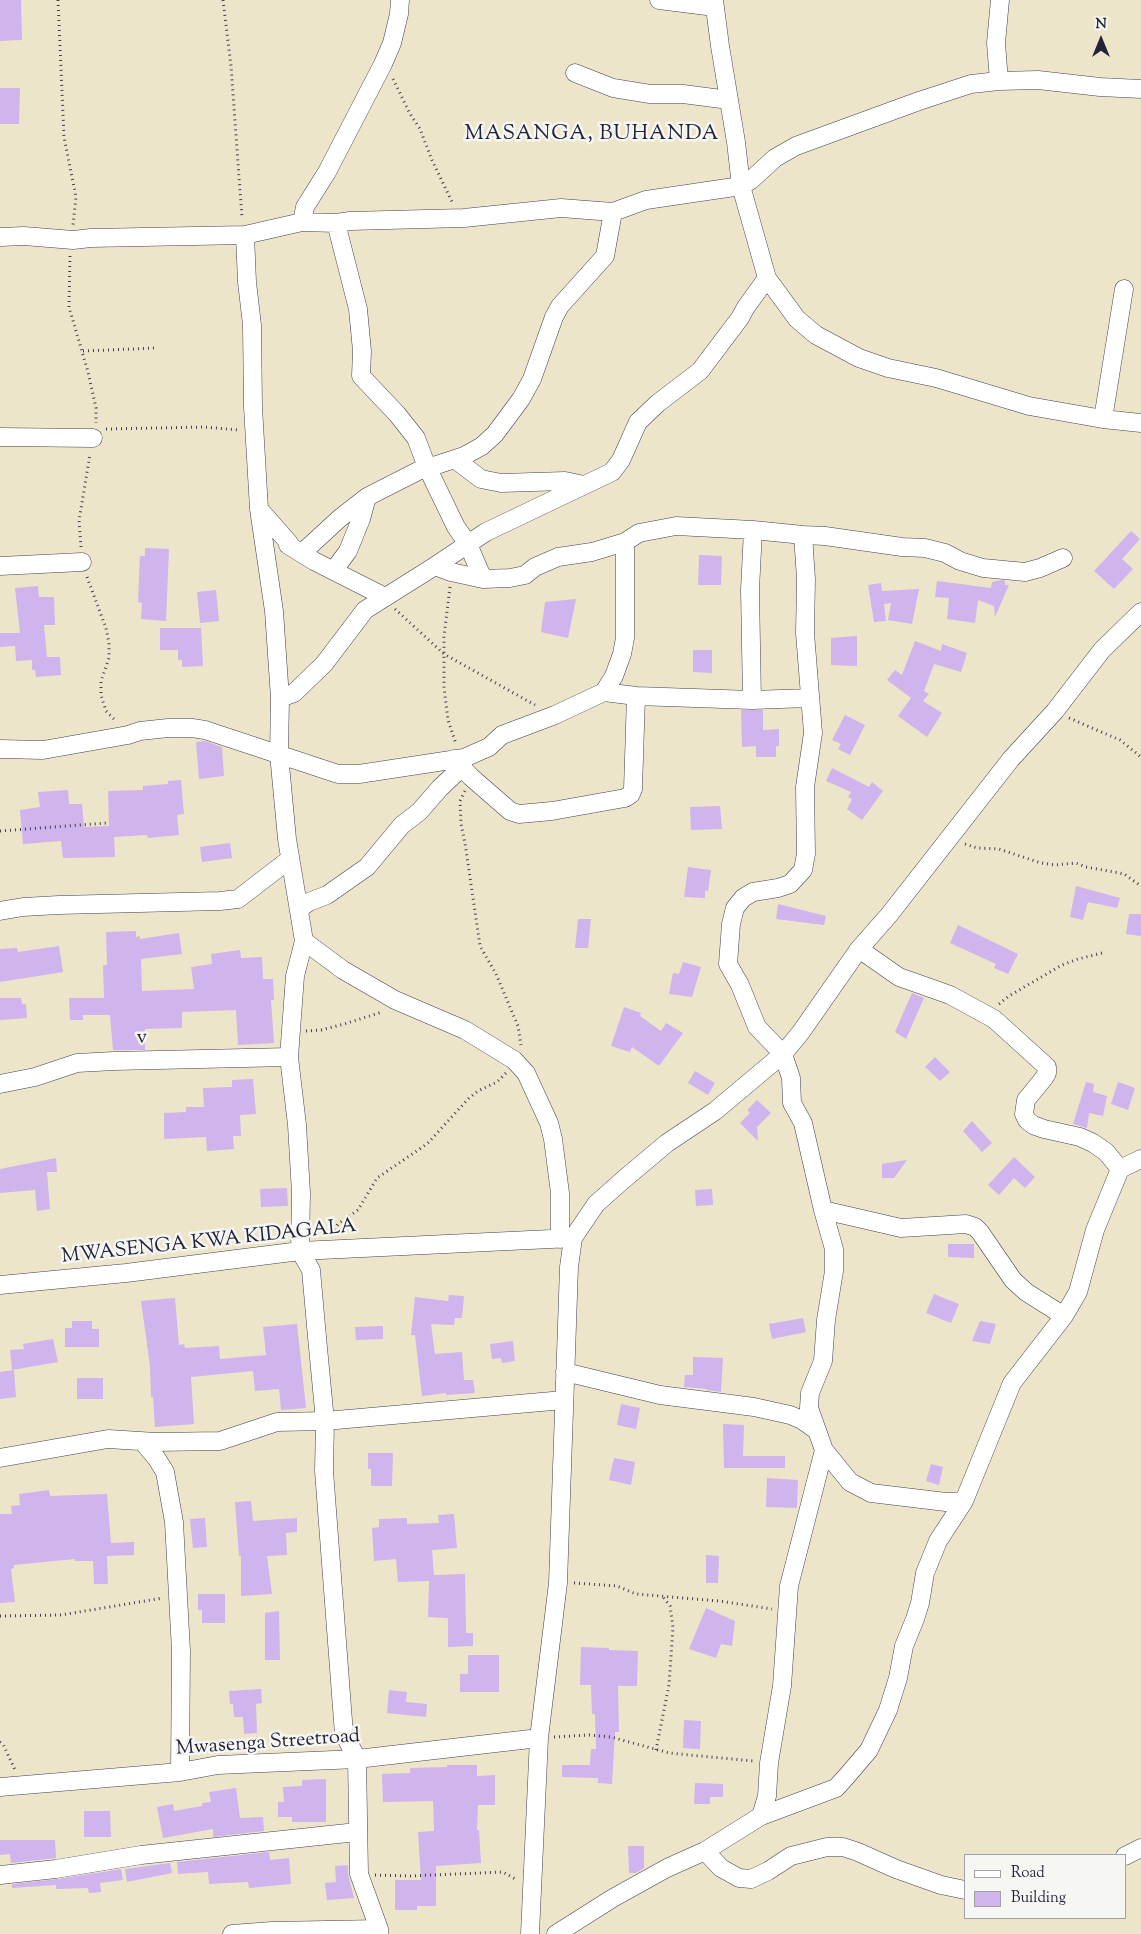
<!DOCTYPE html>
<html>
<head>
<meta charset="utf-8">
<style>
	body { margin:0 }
	#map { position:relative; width:1141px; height:1934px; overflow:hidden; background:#ede5c9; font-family:"Sorts Mill Goudy",serif }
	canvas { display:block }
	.legend { position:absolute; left:964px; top:1854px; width:162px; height:65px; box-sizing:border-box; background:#f6f6f2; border:1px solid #a1a1a9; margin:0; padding:6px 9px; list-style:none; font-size:15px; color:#22223b }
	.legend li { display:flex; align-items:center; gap:10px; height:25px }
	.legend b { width:25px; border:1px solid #a1a1a9 }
	.north { position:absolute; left:1076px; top:15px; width:50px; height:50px; -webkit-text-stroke:4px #f6f6f2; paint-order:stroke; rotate:0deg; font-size:14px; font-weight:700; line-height:20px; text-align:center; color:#22223b }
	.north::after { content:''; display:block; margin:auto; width:18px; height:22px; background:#22223b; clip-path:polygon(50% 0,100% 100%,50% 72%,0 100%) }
</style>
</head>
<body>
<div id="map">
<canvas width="1141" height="1934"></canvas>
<ul class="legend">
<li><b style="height:6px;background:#fff"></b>Road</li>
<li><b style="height:14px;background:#cfb4ed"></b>Building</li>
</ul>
<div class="north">N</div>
</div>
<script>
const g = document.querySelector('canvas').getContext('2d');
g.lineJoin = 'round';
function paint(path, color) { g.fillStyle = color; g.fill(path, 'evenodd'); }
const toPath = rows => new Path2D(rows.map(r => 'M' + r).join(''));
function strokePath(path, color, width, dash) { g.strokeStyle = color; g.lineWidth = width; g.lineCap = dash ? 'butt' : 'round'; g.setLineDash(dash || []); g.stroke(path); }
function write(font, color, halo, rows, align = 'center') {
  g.font = font + ' "Sorts Mill Goudy",serif'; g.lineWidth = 5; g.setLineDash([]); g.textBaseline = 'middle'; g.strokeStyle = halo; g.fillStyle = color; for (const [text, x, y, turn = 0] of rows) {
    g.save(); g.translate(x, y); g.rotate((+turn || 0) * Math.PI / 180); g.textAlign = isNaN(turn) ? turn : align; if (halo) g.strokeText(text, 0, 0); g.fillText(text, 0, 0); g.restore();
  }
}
paint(toPath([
	[0,0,21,0,22,40,0,41],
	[0,88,20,88,19,124,0,124],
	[1131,531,1140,539,1122,559,1133,569,1114,589,1094,571],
	[145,548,169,549,166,621,141,619,142,603,138,602,140,556,145,556],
	[699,555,722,556,721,585,698,585],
	[937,581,991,588,992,582,1002,580,1005,581,1005,585,1009,585,995,617,994,606,978,600,975,623,947,619,949,598,935,597],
	[881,583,882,591,919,589,912,624,888,620,891,603,884,604,886,621,874,622,868,585],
	[38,586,39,597,54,597,55,625,44,625,47,657,60,657,61,675,36,677,35,670,32,670,32,660,16,661,15,646,0,647,0,633,20,633,15,588],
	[216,590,219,621,200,623,197,592],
	[576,599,568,638,541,632,545,602],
	[160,628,201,628,203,666,182,667,182,660,178,660,178,650,160,650],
	[857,636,857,666,831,665,831,638],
	[915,641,941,651,942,644,967,653,961,672,934,664,924,691,929,694,923,701,942,713,927,737,898,716,911,698,887,680,895,670,902,675],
	[693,650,712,650,712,673,693,672],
	[741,710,763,710,763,730,779,729,779,746,776,746,776,757,756,757,756,746,742,747],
	[845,715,865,725,850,755,838,749,841,744,832,740],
	[205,741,222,747,224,776,199,779,196,742],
	[832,768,869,787,872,782,883,791,862,820,847,809,852,799,848,797,851,792,826,781],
	[181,780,184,814,177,815,179,835,148,838,147,835,114,837,115,857,63,858,61,841,23,844,20,810,40,807,38,792,68,790,69,804,82,804,84,827,109,826,108,791,143,790,143,786,168,784,168,781],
	[720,806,722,829,691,830,690,807],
	[230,843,232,858,202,862,200,847],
	[688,867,711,870,708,891,705,890,705,898,684,897],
	[1076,886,1120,898,1117,908,1088,902,1083,920,1070,917],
	[778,904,826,916,824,925,776,919],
	[1129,914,1141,914,1141,936,1126,934],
	[578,919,591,919,588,948,575,948],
	[958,925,1018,954,1008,974,994,968,996,964,950,943],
	[136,931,136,937,140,936,140,939,179,933,182,954,141,959,142,991,194,989,191,967,212,964,211,954,240,950,241,958,262,957,263,979,273,979,274,1000,271,1000,274,1043,238,1045,236,1010,182,1012,182,1028,145,1029,145,1050,113,1050,110,1015,83,1015,83,1020,70,1020,69,998,104,998,103,965,107,965,106,932],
	[59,946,63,972,0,982,0,949,17,948,18,952],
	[683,962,701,967,692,997,669,994,673,973,679,974],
	[912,993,924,998,906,1039,895,1032],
	[0,998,21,998,22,1004,26,1004,27,1018,0,1020],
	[624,1007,641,1013,640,1016,661,1031,666,1023,683,1033,659,1066,632,1047,630,1052,611,1046],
	[935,1057,950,1072,940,1081,925,1067],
	[695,1071,715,1083,708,1095,688,1083],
	[253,1079,256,1114,240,1115,241,1136,233,1136,234,1149,207,1151,206,1137,164,1139,164,1113,186,1112,186,1107,204,1107,203,1088,232,1087,232,1080],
	[1086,1082,1094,1084,1093,1092,1107,1096,1103,1116,1089,1113,1087,1128,1073,1124],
	[1118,1082,1135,1088,1128,1110,1111,1104],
	[757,1100,771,1113,757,1127,758,1141,740,1123,750,1113,747,1110],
	[972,1121,992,1143,982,1152,963,1131],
	[1014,1157,1035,1177,1025,1188,1014,1178,999,1195,988,1185],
	[56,1158,57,1172,47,1172,50,1209,37,1211,35,1190,0,1193,0,1169],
	[907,1160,894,1178,882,1178,882,1164],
	[287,1188,288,1206,261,1207,260,1189],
	[712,1189,713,1205,696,1206,695,1190],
	[948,1244,974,1244,974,1258,948,1257],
	[934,1294,959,1304,951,1323,926,1313],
	[449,1295,464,1296,462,1318,455,1318,454,1325,431,1324,435,1354,462,1352,464,1380,473,1380,475,1393,446,1395,446,1393,422,1396,415,1335,411,1335,415,1297,448,1301],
	[175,1298,179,1345,184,1344,185,1348,219,1346,220,1359,266,1355,263,1327,297,1324,306,1408,281,1410,279,1389,255,1391,253,1371,191,1377,194,1424,155,1427,153,1397,151,1397,150,1366,141,1301],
	[803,1318,806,1332,772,1339,769,1324],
	[72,1321,92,1321,92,1329,99,1329,99,1347,65,1347,65,1328,72,1328],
	[980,1321,996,1324,990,1344,972,1341],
	[383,1326,383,1339,356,1340,355,1327],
	[53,1339,58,1362,12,1370,10,1350,24,1349,23,1344],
	[513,1341,515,1361,502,1363,501,1358,492,1359,490,1344],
	[693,1357,723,1358,721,1392,707,1390,707,1389,684,1387,685,1375,693,1375],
	[14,1370,16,1397,0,1399,0,1372],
	[77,1378,103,1378,103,1399,77,1399],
	[621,1404,640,1408,636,1429,617,1425],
	[723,1424,744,1425,743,1456,785,1456,785,1468,724,1468],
	[368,1453,393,1453,392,1486,371,1486,371,1469,368,1469],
	[614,1458,635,1462,631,1485,609,1480],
	[931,1464,943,1467,939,1485,926,1481],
	[767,1478,798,1480,797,1508,766,1507],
	[49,1490,50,1496,107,1494,111,1543,134,1542,134,1555,107,1556,108,1584,94,1584,93,1561,75,1561,75,1559,14,1565,14,1568,11,1569,15,1602,0,1603,0,1514,12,1514,11,1506,20,1505,19,1494],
	[251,1501,253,1521,297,1518,297,1532,286,1533,287,1555,267,1556,272,1594,241,1596,241,1556,239,1556,235,1502],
	[454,1514,457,1548,432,1550,434,1575,465,1574,466,1633,473,1633,473,1646,448,1647,448,1618,428,1617,429,1581,398,1582,396,1559,374,1561,372,1528,379,1527,379,1519,407,1518,407,1524,439,1523,438,1515],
	[205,1518,207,1547,193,1548,190,1519],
	[706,1555,719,1556,718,1583,706,1583],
	[198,1594,225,1594,225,1623,202,1623,202,1610,198,1610],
	[706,1608,735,1621,732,1646,721,1644,716,1658,689,1649],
	[279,1611,280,1660,265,1660,265,1613],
	[581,1647,609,1648,609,1650,638,1651,637,1686,618,1686,619,1732,615,1732,612,1784,598,1783,598,1778,562,1777,562,1765,590,1765,591,1749,596,1749,595,1714,592,1714,591,1685,580,1685],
	[468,1655,499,1655,499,1692,460,1692,460,1674,468,1674],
	[261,1689,262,1703,256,1704,257,1733,244,1734,243,1717,234,1717,233,1704,230,1704,229,1691],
	[389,1690,407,1692,406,1702,427,1704,426,1717,387,1713],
	[684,1720,701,1721,700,1749,683,1748],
	[447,1765,477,1765,477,1776,495,1775,495,1805,478,1805,477,1830,479,1830,481,1863,436,1866,436,1906,417,1906,417,1910,395,1910,395,1880,421,1880,418,1832,434,1831,433,1801,383,1802,382,1774,410,1773,410,1768,447,1767],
	[326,1779,326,1822,292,1822,292,1817,278,1817,278,1802,284,1802,283,1787,302,1786,302,1780],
	[695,1783,723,1784,723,1797,710,1797,710,1804,694,1804],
	[236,1788,240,1818,263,1817,264,1831,213,1837,213,1829,163,1838,157,1807,173,1804,174,1811,202,1806,202,1803,211,1802,209,1792],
	[84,1811,110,1811,111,1837,84,1837],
	[0,1840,55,1840,56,1858,11,1863,10,1854,0,1855],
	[628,1846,644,1846,644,1868,636,1873,629,1873],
	[269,1852,270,1860,289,1858,291,1884,249,1888,248,1882,209,1884,208,1872,178,1874,177,1862],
	[170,1863,172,1873,127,1882,125,1869],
	[348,1865,348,1874,354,1898,327,1900,325,1883,336,1882,335,1866],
	[121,1869,123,1880,100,1883,101,1892,89,1893,88,1888,56,1889,56,1885,12,1888,12,1884,58,1879]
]), '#cfb4ed');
const street = toPath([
	[659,0,715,7],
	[714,0,720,46,736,142,741,186,767,278,797,319,816,335,859,358,888,368,936,378,1029,406,1103,419,1141,423],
	[575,73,613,88,650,94,683,94,729,100],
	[999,81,996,43,1000,0],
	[302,222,305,207,327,172,383,64,392,43,399,14,400,0],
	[336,223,358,309,362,351,361,376,397,414,416,438,427,467,456,527,468,544,483,579],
	[245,235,247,282,252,325,253,407,259,509,274,611,280,698,279,754,287,839,304,941,343,970,395,1000,465,1030,514,1060,526,1073,549,1123,553,1139,560,1193,560,1239],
	[0,237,24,236,73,240,91,238,245,235,302,222,336,223,350,221,464,218,561,208,613,212,646,200,741,186,751,180,775,158,796,146,919,101,971,84,999,81,1038,80,1100,87,1141,89],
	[1103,419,1124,289],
	[0,437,93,438],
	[456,460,481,479,501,483,565,481,584,485],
	[259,509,289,543,288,545,314,561,385,597],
	[803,535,825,536,902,547,925,548,945,553,960,561,983,568,1025,572,1040,568,1063,558],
	[302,553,340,518,367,497,418,471,464,456,482,446,495,434,521,399,532,379,554,317,560,306,605,256,613,212],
	[0,566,82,562],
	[435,566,486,532,612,472,621,460,638,422,658,403,700,371,740,318,746,307,767,278],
	[334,570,348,551,361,519,367,497],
	[604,692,636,696,752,700,809,698],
	[280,698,294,693,324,664,365,610,435,566,451,572,483,579,510,578,525,575,535,567,558,557,592,552,625,542,639,533,676,526,753,530,803,535,806,579,805,633,813,733,805,787,806,854,803,870,790,884,778,888,753,892,743,898,735,908,731,924,728,964,740,985,757,1027,783,1054,791,1078,792,1103,803,1123,823,1210,834,1249,834,1271,826,1320,823,1361,810,1393,809,1408,824,1450,850,1482,871,1493,946,1502,964,1501,1012,1383,1064,1316,1078,1292,1095,1230,1120,1169,1141,1159],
	[752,700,750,590,753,530],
	[0,749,43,750,128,735,140,731,168,728,192,728,205,730,338,774,359,774,464,758,489,747,502,735,555,715,604,692,614,676,622,654,625,638,625,542],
	[454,759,471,777,510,811,519,814,552,811,625,798,631,794,633,789,636,696],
	[299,909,309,902,327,895,367,867,402,825,419,812,440,788,461,768],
	[0,911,23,907,59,905,220,901,238,899,290,859],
	[304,941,295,976,289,1057,297,1125,301,1193,300,1251,311,1270,317,1337,325,1421,324,1471,344,1734,357,1759,359,1874,379,1929,379,1934],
	[859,949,899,977,950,995,994,1019,1047,1067,1047,1073,1044,1078,1026,1100,1024,1114,1027,1120,1033,1125,1044,1129,1080,1137,1093,1143,1106,1152,1120,1169],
	[0,1084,35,1077,77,1063,114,1061,289,1057],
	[823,1210,901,1228,966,1224,975,1227,980,1232,1013,1280,1026,1292,1064,1316],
	[0,1285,126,1273,300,1251,572,1238],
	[565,1372,660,1395,754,1407,790,1415,802,1420,816,1430],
	[143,1442,157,1459,165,1472,174,1522,181,1651,180,1772],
	[0,1458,108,1439,156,1442,220,1441,277,1422,325,1421,564,1400],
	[0,1787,180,1772,218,1765,357,1759,539,1738],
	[761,1816,767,1796,769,1763,782,1686,789,1586,824,1450],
	[705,1851,721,1868,739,1878,751,1879,768,1871,791,1856,827,1847,843,1847,858,1852,896,1869,941,1885,965,1890],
	[1125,1856,1141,1848],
	[0,1875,56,1869,141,1855,357,1832],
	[232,1934,272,1931,379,1929],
	[530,1934,539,1738,558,1583,569,1267,573,1238,596,1204,623,1180,667,1143,715,1111,783,1054,801,1032,859,949,889,915,1011,759,1055,711,1102,650,1141,612],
	[556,1934,613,1898,667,1868,705,1851,761,1816,836,1788,846,1777,869,1750,888,1710,898,1678,904,1646,915,1619,920,1603,925,1573,938,1541,964,1501]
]);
strokePath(street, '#403f50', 19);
strokePath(toPath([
	[58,0,64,137,76,197,73,225],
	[223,0,231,66,242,218],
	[393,79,409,112,420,129,432,160,452,202],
	[70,256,69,307,88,372,96,408,96,423],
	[83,351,156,348],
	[106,429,204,427,239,430],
	[81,547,79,521,90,454],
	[87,577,106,628,109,643,109,658,101,681,101,695,106,711,116,721],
	[450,587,444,636,444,687,448,720,456,744],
	[395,609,444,654,535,705],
	[1069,718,1120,740,1141,757],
	[465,791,460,801,461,824,465,843,480,946,496,974,518,1026,521,1045],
	[0,831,107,823],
	[965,844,977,848,999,849,1041,863,1055,865,1076,863,1086,867,1114,872,1124,874,1141,886],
	[999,1004,1009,996,1062,965,1078,959,1102,953],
	[306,1031,321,1030,344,1024,382,1012],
	[332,1234,338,1224,358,1210,377,1178,427,1144,469,1098,478,1091,497,1082,506,1073],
	[574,1583,617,1586,636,1594,719,1601,772,1609],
	[0,1616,61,1615,163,1598],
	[554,1737,589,1735,611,1737,669,1753,753,1761],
	[0,1742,3,1744,15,1770],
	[656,1750,669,1685,672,1642,673,1627,670,1606,663,1597],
	[375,1875,410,1876,503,1872,517,1880]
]), '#403f50', 3, [1, 4]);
strokePath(street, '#fff', 18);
write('20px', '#22223b', '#f6f6f2', [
	["v",142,1039,-1],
	["MWASENGA KWA KIDAGALA",209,1243,-6],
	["Mwasenga Streetroad",268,1744,-4]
]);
g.letterSpacing = '1px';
write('21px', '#22223b', '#f6f6f2', [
	["MASANGA, BUHANDA",592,135]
]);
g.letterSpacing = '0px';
</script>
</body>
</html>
